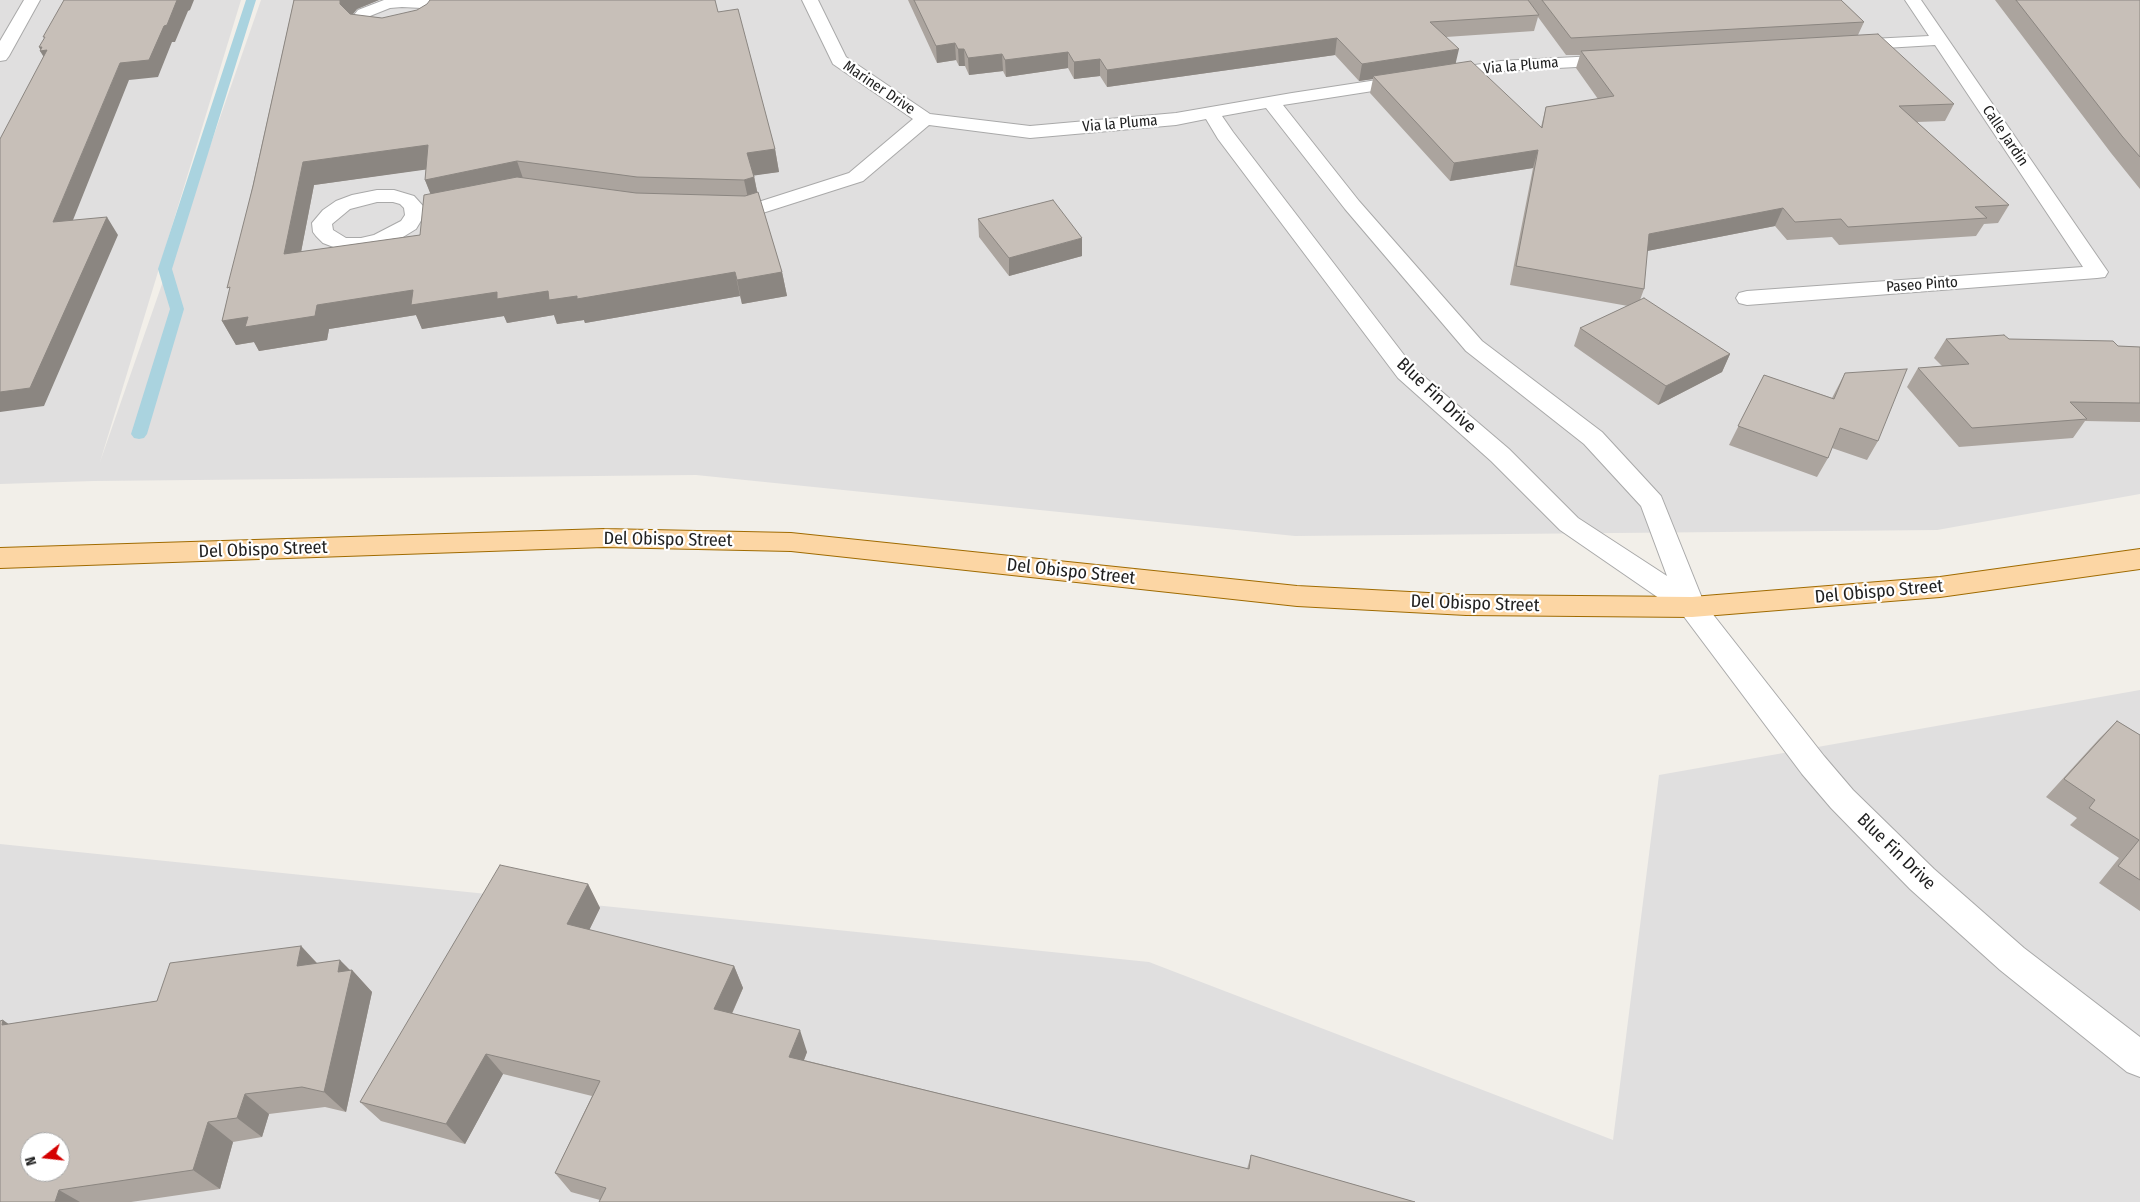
<!DOCTYPE html>
<html>
<head>
<meta charset="utf-8">
<style>
	body { margin:0 }
	#map { position:relative; width:2140px; height:1202px; overflow:hidden; background:#f2efe9; font-family:"Fira Sans Condensed",sans-serif }
	canvas { display:block }
	.north { position:absolute; left:20px; top:1132px; width:50px; height:50px; box-sizing:border-box; background:#fff; border:1px solid #a7a7a7; border-radius:50%; rotate:254deg; font-size:14px; font-weight:700; line-height:20px; text-align:center; color:#222 }
	.north::after { content:''; display:block; margin:auto; width:18px; height:22px; background:#d40000; clip-path:polygon(50% 0,100% 100%,50% 72%,0 100%) }
</style>
</head>
<body>
<div id="map">
<canvas width="2140" height="1202"></canvas>
<div class="north">N</div>
</div>
<script>
const g = document.querySelector('canvas').getContext('2d');
g.lineJoin = 'round';
function paint(path, color) { g.fillStyle = color; g.fill(path, 'evenodd'); }
const toPath = rows => new Path2D(rows.map(r => 'M' + r).join(''));
function strokePath(path, color, width, dash) { g.strokeStyle = color; g.lineWidth = width; g.lineCap = dash ? 'butt' : 'round'; g.setLineDash(dash || []); g.stroke(path); }
function write(font, color, halo, rows, align = 'center') {
  g.font = font + ' "Fira Sans Condensed",sans-serif'; g.lineWidth = 4.5; g.setLineDash([]); g.textBaseline = 'middle'; g.strokeStyle = halo; g.fillStyle = color; for (const [text, x, y, turn = 0] of rows) {
    g.save(); g.translate(x, y); g.rotate((+turn || 0) * Math.PI / 180); g.textAlign = isNaN(turn) ? turn : align; if (halo) g.strokeText(text, 0, 0); g.fillText(text, 0, 0); g.restore();
  }
}
paint(toPath([
	[0,0,241,0,100,462,261,0,2140,0,2140,494,1937,530,1295,536,696,475,94,481,0,484],
	[2140,690,2140,1202,0,1202,0,844,1149,962,1613,1140,1659,775],
	[30,1142,60,1142,60,1172,30,1172]
]), '#e0dfdf');
paint(toPath([
	[246,0,256,0,172,269,184,309,147,434,144,438,139,439,134,438,131,434,170,309,158,269,246,0]
]), '#aad3df');
const minor = toPath([
	[24,0,40,0,9,56,6,60,0,61,0,41,24,0],
	[384,0,429,0,438,6,441,14,434,24,424,30,390,38,359,34,353,29,350,20,358,10,384,0],
	[402,7,422,8,425,14,422,18,412,22,390,28,370,26,367,23,366,21,370,16,390,8,402,7],
	[802,0,818,0,846,57,930,114,1030,126,1176,113,1292,93,1501,61,1614,55,1620,56,1623,60,1620,64,1614,65,1501,71,1283,105,1359,201,1482,341,1602,432,1661,496,1704,603,1824,756,1853,790,1934,869,2024,948,2140,1037,2140,1077,2127,1072,2000,970,1910,889,1831,808,1802,774,1682,614,1560,530,1491,461,1398,378,1218,139,1206,119,1176,125,1030,138,929,125,863,181,750,217,719,214,716,210,719,206,726,204,749,205,849,173,913,119,833,64,802,0],
	[1266,108,1345,209,1466,351,1584,444,1641,506,1667,576,1578,518,1509,449,1414,368,1233,132,1222,116,1266,108],
	[1905,0,1921,0,2108,272,2105,277,2097,278,1747,305,1739,303,1736,298,1739,293,1747,291,2083,267,1935,45,1852,50,1846,49,1844,45,1846,41,1852,40,1929,36,1905,0],
	[377,190,394,190,414,196,424,207,458,200,465,202,468,206,465,210,422,219,416,229,403,237,387,244,361,250,336,248,323,243,316,236,313,232,312,223,323,210,336,201,352,195,377,190],
	[377,202,393,202,400,204,404,208,405,215,401,221,374,235,361,238,346,238,333,230,332,224,350,209,377,202]
]);
const major = toPath([
	[604,529,791,533,1297,586,1466,595,1692,597,1940,577,2140,549,2140,569,1940,597,1692,617,1466,615,1297,606,791,551,604,547,0,568,0,548,604,529]
]);
strokePath(minor, '#a9a9a9', 2);
strokePath(major, '#a06b00', 2);
paint(minor, '#fff');
paint(major, '#fcd6a4');
paint(toPath([
	[294,0,379,0,357,9,352,15,382,18,718,12,775,149,779,172,754,175,757,192,782,272,787,296,742,304,740,296,585,323,584,320,557,324,554,315,507,323,504,316,422,329,416,315,329,329,327,340,259,351,254,342,236,345,222,321,229,292],
	[426,169,425,180,431,194,420,235,301,252,314,185],
	[908,0,1841,0,1864,22,1858,35,1954,104,1945,121,1917,122,2009,205,1998,223,1984,224,1976,236,1839,245,1832,237,1787,240,1775,226,1647,251,1644,289,1640,300,1730,354,1722,372,1658,405,1574,346,1580,328,1628,306,1510,285,1533,168,1450,181,1370,93,1373,79,1359,81,1335,55,1107,87,1100,76,1074,79,1068,68,1006,77,1003,71,969,75,965,66,959,66,956,60,937,63],
	[1538,17,1566,55,1580,55,1576,68,1598,99,1546,107,1541,127,1456,63,1446,37,1534,31],
	[1995,0,2140,0,2140,189,2111,153],
	[978,219,1082,256,1009,276,979,237],
	[1946,339,2009,339,2118,346,2140,347,2140,422,2085,421,2073,438,1959,447,1907,387,1918,368,1942,366,1934,358],
	[1845,373,1878,441,1867,460,1832,448,1828,458,1817,477,1729,445,1764,375,1832,398],
	[2117,721,2140,735,2140,911,2099,883,2119,858,2070,825,2077,818,2046,797,2099,739],
	[588,884,600,908,589,930,734,966,743,988,732,1014,807,1052,804,1060,1247,1169,1251,1155,1415,1202,600,1200,571,1192,555,1173,592,1096,503,1074,465,1144,381,1121,360,1102],
	[301,946,317,963,350,970,352,970,372,992,346,1112,325,1107,269,1114,262,1137,233,1142,220,1189,131,1202,0,1202,9,1024,157,1001]
]), '#aba49e');
paint(toPath([
	[177,0,194,0,190,10,188,11,175,42,172,42,158,77,129,80,65,240,53,222,120,63],
	[340,0,379,0,357,9,349,19,340,4],
	[1337,38,1335,55,1107,87,1107,70],
	[955,43,956,60,937,63,936,46],
	[39,47,42,47,47,50,50,67,40,51,41,51],
	[958,49,964,49,965,66,959,66],
	[1459,49,1455,66,1373,76,1373,79,1359,81,1362,64],
	[1068,52,1068,68,1006,77,1005,60],
	[1002,54,1003,71,969,75,968,58],
	[1100,59,1100,76,1074,79,1074,62],
	[428,145,437,168,314,185,296,278,284,254,303,162],
	[775,149,779,172,751,176,747,153],
	[1538,150,1533,168,1450,181,1454,163],
	[517,161,525,184,434,203,425,180],
	[754,177,759,200,749,203,744,180],
	[1783,208,1775,226,1642,252,1649,234],
	[107,217,118,235,44,406,0,412,0,392],
	[1082,238,1082,256,1009,276,1009,258],
	[735,272,740,296,585,323,584,320,557,324,554,315,507,323,504,316,422,329,416,315,329,329,327,340,259,351,254,342,236,345,222,321,317,305,413,290,497,292,548,291],
	[782,272,787,296,742,304,737,280],
	[1730,354,1722,372,1658,405,1666,386],
	[588,884,600,908,581,947,567,924],
	[301,946,322,969,297,966],
	[340,960,352,972,352,970,372,992,346,1112,324,1092,338,972],
	[734,966,743,988,724,1031,714,1009],
	[3,1020,34,1042,2,1025],
	[800,1030,807,1052,797,1078,789,1057],
	[486,1054,503,1074,465,1144,446,1124],
	[245,1094,269,1114,262,1137,237,1118],
	[208,1122,233,1142,220,1189,193,1170],
	[59,1190,80,1202,55,1202]
]), '#8b8681');
const building = toPath([
	[64,0,177,0,167,25,164,26,149,60,120,63,53,222,107,217,30,388,0,392,0,139,47,50,40,51,42,47,39,47,45,37,43,37,64,0],
	[294,0,340,0,340,4,350,14,382,18,417,10,427,4,430,0,715,0,718,12,738,9,775,149,747,153,754,177,744,180,637,177,517,161,425,180,428,145,303,162,284,254,420,235,424,195,517,177,636,193,745,196,758,192,782,272,737,280,735,272,577,299,577,296,549,300,548,291,497,299,497,292,411,305,413,290,317,305,315,316,245,327,248,317,222,321,230,287,227,288,253,186,294,0],
	[914,0,1528,0,1539,15,1430,22,1459,49,1362,64,1337,38,1107,70,1100,59,1074,62,1068,52,1005,60,1002,54,968,58,964,49,958,49,955,43,936,46,914,0],
	[1542,0,1841,0,1864,22,1571,38,1542,0],
	[2016,0,2140,0,2140,157,2122,136,2016,0],
	[1878,34,1954,104,1899,106,2009,205,1975,207,1987,218,1848,227,1841,219,1795,222,1783,208,1649,234,1644,289,1516,266,1538,150,1454,163,1373,76,1471,61,1542,128,1546,107,1614,96,1581,51,1878,34],
	[1053,200,1082,238,1009,258,978,219,1053,200],
	[1644,298,1730,354,1666,386,1580,328,1644,298],
	[2004,335,2009,339,2113,341,2118,346,2140,347,2140,403,2070,402,2087,419,1972,428,1918,368,1969,364,1946,339,2004,335],
	[1907,369,1878,441,1840,428,1828,458,1738,426,1764,375,1834,399,1845,373,1907,369],
	[2117,721,2140,735,2140,880,2118,866,2139,840,2089,808,2095,800,2064,779,2117,721],
	[500,865,588,884,567,924,734,966,714,1009,800,1030,789,1057,1249,1169,1251,1155,1415,1202,599,1202,606,1188,555,1173,600,1081,486,1054,446,1124,360,1102,500,865],
	[301,946,297,966,340,960,338,972,352,970,324,1092,302,1087,245,1094,237,1118,208,1122,193,1170,59,1190,55,1202,0,1202,0,1021,3,1020,2,1025,157,1001,170,963,301,946],
	[30,1142,60,1142,60,1172,30,1172,30,1142]
]);
paint(building, '#c7bfb8');
strokePath(building, '#8b8681', 1);
write('15px', '#222', '#fff', [
	["Via la Pluma",1521,66,-5],
	["Mariner Drive",879,88,34],
	["Via la Pluma",1120,124,-5],
	["Calle Jardin",2005,136,56],
	["Paseo Pinto",1922,285,-4]
]);
write('18px', '#222', '#fff', [
	["Blue Fin Drive",1436,396,43],
	["Del Obispo Street",668,540,1],
	["Del Obispo Street",263,550,-2],
	["Del Obispo Street",1071,572,6],
	["Del Obispo Street",1879,592,-5],
	["Del Obispo Street",1475,604,2],
	["Blue Fin Drive",1896,852,44]
]);
</script>
</body>
</html>
